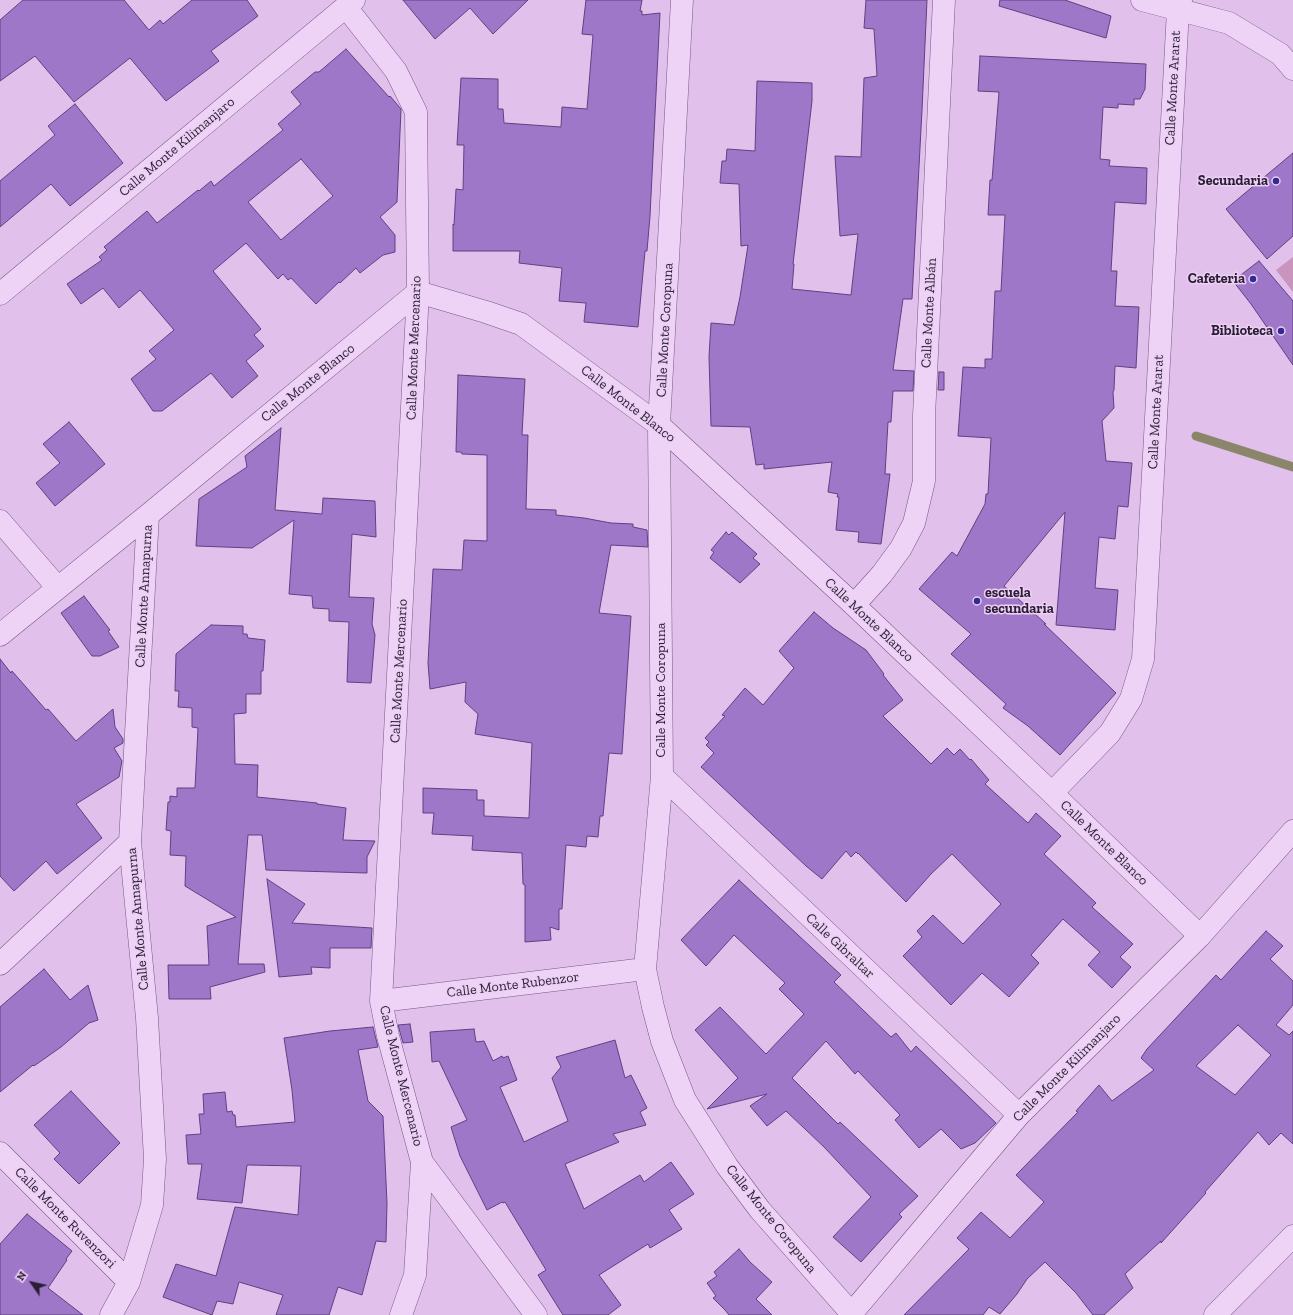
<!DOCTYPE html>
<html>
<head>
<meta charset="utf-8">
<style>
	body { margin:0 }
	#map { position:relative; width:1293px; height:1315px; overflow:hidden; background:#e2c0ec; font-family:"Zilla Slab",serif }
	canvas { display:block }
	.north { position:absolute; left:12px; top:1263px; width:40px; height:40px; -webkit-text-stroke:3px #eccff4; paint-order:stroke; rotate:304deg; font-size:11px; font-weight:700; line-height:16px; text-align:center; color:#2a1d34 }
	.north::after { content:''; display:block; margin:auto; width:14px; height:18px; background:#2a1d34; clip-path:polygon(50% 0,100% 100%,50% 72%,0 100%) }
</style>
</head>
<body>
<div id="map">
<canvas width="1293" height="1315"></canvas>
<div class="north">N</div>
</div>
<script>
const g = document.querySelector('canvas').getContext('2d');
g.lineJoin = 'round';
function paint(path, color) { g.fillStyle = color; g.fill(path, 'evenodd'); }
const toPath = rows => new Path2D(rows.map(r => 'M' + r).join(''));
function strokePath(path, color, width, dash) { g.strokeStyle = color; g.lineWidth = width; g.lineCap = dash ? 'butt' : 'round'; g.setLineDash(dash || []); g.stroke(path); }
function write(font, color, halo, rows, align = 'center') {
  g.font = font + ' "Zilla Slab",serif'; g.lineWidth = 3; g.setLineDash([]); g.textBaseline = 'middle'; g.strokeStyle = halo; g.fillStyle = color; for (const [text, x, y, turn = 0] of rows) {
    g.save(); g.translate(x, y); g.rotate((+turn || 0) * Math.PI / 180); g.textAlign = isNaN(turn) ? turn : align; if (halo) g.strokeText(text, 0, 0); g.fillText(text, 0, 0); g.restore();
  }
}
paint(toPath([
	[1293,257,1293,292,1276,270]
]), '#c995bf');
strokePath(toPath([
	[1196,436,1293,467]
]), '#8b866b', 9);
const building = toPath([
	[23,0,124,0,149,30,160,20,163,24,192,0,247,0,258,16,211,51,219,61,166,101,130,58,74,102,35,56,0,81,0,20,23,0],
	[403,0,528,0,493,34,470,8,435,39,403,0],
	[586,0,642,0,640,11,642,11,642,15,660,13,650,216,647,251,645,251,638,327,584,322,586,303,559,301,562,268,519,263,520,251,453,251,453,224,454,225,456,189,463,190,464,145,457,145,461,78,498,79,498,109,503,109,504,123,561,127,562,107,587,109,593,35,582,34,586,0],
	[866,0,927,0,922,110,912,299,903,299,893,370,914,371,913,391,893,391,891,422,888,422,885,474,890,474,881,544,858,542,859,532,836,530,839,497,837,497,838,494,828,492,832,462,764,469,764,464,756,465,750,427,711,426,710,391,709,357,711,323,734,325,740,297,748,245,741,246,739,184,720,183,722,161,726,161,727,149,755,151,757,81,812,83,812,101,793,264,794,264,792,289,851,295,858,234,840,236,835,156,861,157,864,78,877,76,874,29,864,28,866,0],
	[1000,0,1065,0,1111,16,1106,38,999,6,1000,0],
	[346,49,389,97,390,96,401,109,397,202,380,217,395,235,395,252,383,255,360,273,356,268,340,283,339,282,316,304,291,278,288,280,283,274,278,279,246,243,213,271,261,329,254,335,264,346,246,361,258,376,232,398,211,373,162,411,153,411,131,379,156,359,149,351,174,330,140,290,119,308,103,288,81,304,67,284,102,260,99,257,107,250,104,247,147,211,157,223,198,190,199,191,211,181,214,186,283,130,278,124,301,104,291,92,315,72,319,72,346,49],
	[301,159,333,196,281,240,248,202,301,159],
	[980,56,1146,64,1145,89,1140,99,1134,99,1134,105,1118,104,1118,108,1103,107,1100,159,1110,160,1109,166,1147,168,1146,204,1115,202,1111,271,1117,271,1115,306,1139,307,1136,368,1115,366,1114,390,1113,392,1114,408,1102,421,1106,461,1132,463,1128,507,1118,506,1115,539,1099,537,1095,588,1118,590,1115,630,1056,625,1065,512,1004,586,1046,624,1044,624,1116,693,1060,755,1028,726,1003,708,1006,704,951,654,971,634,919,589,952,552,957,556,985,504,986,494,988,494,991,438,958,436,963,367,985,368,985,359,992,359,995,291,1001,291,1005,215,988,215,990,180,992,180,999,92,978,91,980,56],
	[75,104,123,163,70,206,51,184,0,227,0,181,55,135,48,126,75,104],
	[1293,153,1293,236,1267,259,1226,209,1293,153],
	[1259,261,1293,301,1293,365,1251,304,1233,281,1259,261],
	[939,372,944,372,944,390,938,390,939,372],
	[458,375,525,379,522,435,528,435,526,509,556,510,556,515,584,518,611,523,633,524,633,527,647,530,648,547,611,545,599,613,631,616,622,754,609,753,603,816,600,816,598,837,587,836,586,847,566,845,562,909,559,909,559,930,550,927,551,940,525,942,525,885,523,884,522,853,472,850,473,836,432,834,434,813,423,813,423,788,477,790,477,800,484,800,484,816,529,818,532,743,475,734,478,714,465,702,466,682,430,689,428,663,433,569,462,570,464,540,487,541,487,455,462,454,461,452,456,452,458,375],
	[69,422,105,464,55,506,36,483,60,463,43,444,69,422],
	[281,428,275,510,322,514,323,498,375,501,376,537,352,534,349,597,374,598,372,624,375,635,371,683,347,682,349,622,329,621,329,609,313,608,312,596,289,594,294,520,252,548,196,546,199,499,247,467,245,456,281,428],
	[726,532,729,535,732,532,757,554,753,558,760,564,740,583,710,558,714,552,711,550,726,532],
	[84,596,110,630,108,631,119,647,100,656,92,656,61,613,84,596],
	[814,612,833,628,866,650,884,674,883,675,903,700,883,716,931,764,947,748,954,755,960,749,970,760,971,759,989,780,985,784,1028,823,1036,813,1061,836,1044,854,1096,903,1092,907,1133,944,1120,957,1131,967,1112,988,1088,965,1100,952,1063,919,1031,955,1039,963,1009,997,982,973,951,1005,903,956,922,937,917,931,933,915,963,944,1001,904,952,854,931,874,906,902,858,853,858,854,856,852,851,857,846,851,822,879,806,866,701,767,714,753,706,745,709,742,705,738,725,716,722,715,745,688,763,705,793,669,794,668,779,651,814,612],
	[211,625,243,626,243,634,247,634,248,638,265,640,263,671,261,671,261,694,246,694,246,713,234,714,235,764,258,765,257,797,317,803,317,804,346,808,343,840,375,841,367,857,367,873,266,870,262,835,248,835,238,964,264,964,265,972,210,987,211,999,169,999,168,965,209,965,207,926,236,917,185,886,186,856,170,855,171,831,166,830,168,802,170,802,170,796,177,797,177,788,195,788,198,728,192,727,192,708,178,707,179,691,175,691,176,654,211,625],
	[0,659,11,673,12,671,46,710,48,709,76,741,113,709,115,727,123,739,123,743,114,748,122,761,119,777,76,804,102,838,57,874,46,861,14,891,0,876,0,659],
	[267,879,305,904,292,923,372,928,371,948,330,948,330,968,311,967,312,974,279,977,267,879],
	[739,880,841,975,834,982,891,1037,896,1033,911,1052,916,1046,996,1123,975,1143,961,1149,941,1129,919,1148,895,1120,900,1115,858,1071,855,1074,826,1041,792,1078,838,1124,840,1122,918,1196,899,1214,902,1217,861,1262,833,1237,871,1197,824,1147,786,1111,767,1126,750,1106,767,1094,707,1109,738,1078,695,1030,720,1007,766,1054,804,1014,779,989,785,983,734,935,706,966,681,940,739,880],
	[1266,931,1283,946,1270,959,1293,981,1293,1005,1276,1025,1289,1035,1293,1031,1293,1144,1281,1133,1269,1145,1258,1132,1205,1192,1206,1193,1161,1243,1161,1241,1125,1274,1133,1288,1104,1315,1093,1315,1076,1293,1045,1262,1027,1279,1017,1294,1000,1314,989,1307,983,1315,904,1315,969,1249,957,1238,981,1212,1010,1238,1044,1202,1016,1175,1078,1112,1076,1111,1099,1085,1112,1101,1154,1070,1141,1058,1147,1049,1216,975,1221,980,1266,931],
	[1238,1025,1271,1055,1235,1095,1196,1066,1238,1025],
	[44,969,70,1000,88,985,98,1020,89,1023,61,1047,34,1066,33,1065,0,1092,0,1007,44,969],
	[410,1024,413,1042,403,1043,398,1025,410,1024],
	[373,1027,378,1047,358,1050,368,1101,383,1116,387,1203,386,1242,376,1241,362,1295,338,1287,329,1315,276,1315,283,1295,239,1282,233,1304,217,1301,212,1315,163,1297,176,1264,216,1276,235,1207,298,1215,301,1166,247,1165,242,1203,197,1199,202,1164,188,1164,186,1135,201,1134,199,1114,204,1114,203,1094,225,1092,227,1112,232,1111,233,1115,235,1115,236,1127,295,1122,292,1090,284,1038,330,1031,373,1027],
	[474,1029,476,1042,484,1041,493,1061,502,1056,503,1058,508,1056,517,1080,500,1087,524,1142,568,1121,552,1078,561,1067,556,1057,615,1040,625,1078,631,1075,647,1108,640,1112,646,1125,613,1134,619,1142,565,1164,584,1209,640,1175,644,1182,671,1162,694,1194,669,1210,682,1229,650,1248,648,1244,599,1275,621,1305,608,1315,563,1315,538,1275,546,1270,505,1202,503,1203,502,1202,487,1210,460,1156,451,1127,467,1120,439,1061,432,1062,430,1032,474,1029],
	[71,1091,120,1143,79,1184,54,1159,60,1153,34,1125,71,1091],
	[27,1214,72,1251,66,1259,67,1260,48,1288,83,1315,0,1315,0,1244,27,1214],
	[739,1249,750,1262,772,1282,756,1299,772,1315,729,1315,725,1310,713,1298,716,1296,707,1283,717,1276,714,1272,739,1249]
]);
paint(building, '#9f77c9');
strokePath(building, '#5f4082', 1);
const street = toPath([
	[682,0,659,425,662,776,645,969,653,1007,662,1041,685,1100,727,1166,760,1210,853,1315],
	[1142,0,1229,23,1280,54,1293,69],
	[346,7,396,71,416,112,418,292,381,1001,388,1036,422,1162,536,1315],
	[0,294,354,0],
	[0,521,58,588],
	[854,605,882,574,901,548,914,523,924,481,924,416,944,0],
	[0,635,148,515,418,292,486,312,521,324,659,425,854,605,1052,793,1200,936],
	[662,776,1019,1115],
	[1052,793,1110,733,1131,699,1143,659,1178,10,1181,0],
	[0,964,130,842],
	[381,1001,645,969],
	[0,1153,129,1282],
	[851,1314,1019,1115,1200,936,1293,831],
	[111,1315,129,1282,152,1205,155,1159,147,1018,130,842,148,515],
	[401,1315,415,1275,422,1162],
	[1215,1315,1293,1236]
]);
strokePath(street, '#735984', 23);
strokePath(street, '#efd3f7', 22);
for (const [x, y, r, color] of [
	[1276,181,4,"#322b91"],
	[1253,279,4,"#322b91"],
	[1281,331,4,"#322b91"],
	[977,601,4,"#322b91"]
]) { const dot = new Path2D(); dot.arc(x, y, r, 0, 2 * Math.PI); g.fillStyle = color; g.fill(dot); strokePath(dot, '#eccff4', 1.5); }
write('14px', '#2a1d34', '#eccff4', [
	["Calle Monte Ararat",1173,88,-87],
	["Calle Monte Kilimanjaro",177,147,-40],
	["Calle Monte Albán",929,313,-87],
	["Calle Monte Coropuna",665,330,-87],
	["Calle Monte Mercenario",414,348,-88],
	["Calle Monte Blanco",308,383,-39],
	["Calle Monte Blanco",628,404,38],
	["Calle Monte Ararat",1156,412,-87],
	["Calle Monte Annapurna",144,596,-87],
	["Calle Monte Blanco",869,620,43],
	["Calle Monte Mercenario",399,671,-87],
	["Calle Monte Coropuna",661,690,-90],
	["Calle Monte Blanco",1104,843,44],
	["Calle Monte Annapurna",138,919,-95],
	["Calle Gibraltar",840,946,43],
	["Calle Monte Rubenzor",513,985,-7],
	["Calle Monte Kilimanjaro",1067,1068,-45],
	["Calle Monte Mercenario",401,1076,76],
	["Calle Monte Ruvenzori",65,1218,45],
	["Calle Monte Coropuna",771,1219,51]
]);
write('bold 14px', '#2a1d34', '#eccff4', [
	["Secundaria",1268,181],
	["Cafeteria",1245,279],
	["Biblioteca",1273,331],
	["escuela",985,593,"left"],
	["secundaria",985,609,"left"]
], 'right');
</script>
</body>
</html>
